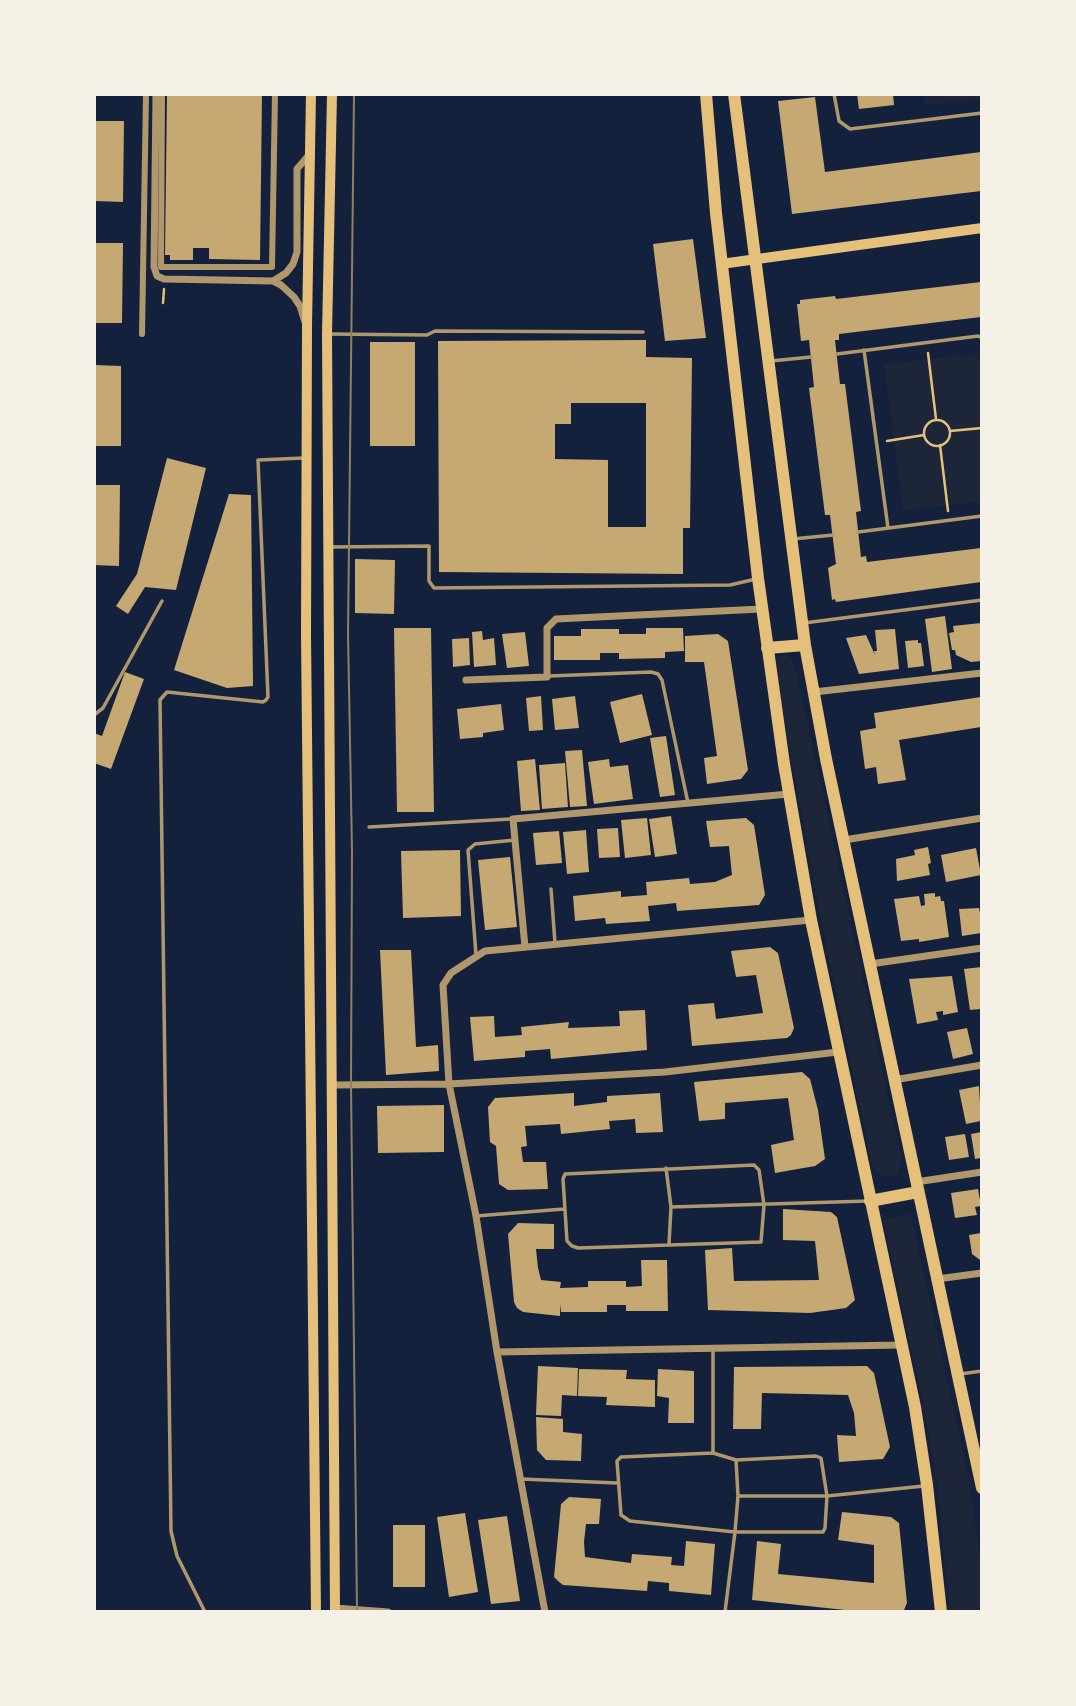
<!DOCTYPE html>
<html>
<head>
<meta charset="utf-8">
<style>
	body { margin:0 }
	#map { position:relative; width:1076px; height:1706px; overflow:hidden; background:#14213d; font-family:"Exo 2",sans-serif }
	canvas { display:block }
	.frame { position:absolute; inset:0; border:96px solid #f6f1e7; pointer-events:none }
</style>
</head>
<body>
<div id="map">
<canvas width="1076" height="1706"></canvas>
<div class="frame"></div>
</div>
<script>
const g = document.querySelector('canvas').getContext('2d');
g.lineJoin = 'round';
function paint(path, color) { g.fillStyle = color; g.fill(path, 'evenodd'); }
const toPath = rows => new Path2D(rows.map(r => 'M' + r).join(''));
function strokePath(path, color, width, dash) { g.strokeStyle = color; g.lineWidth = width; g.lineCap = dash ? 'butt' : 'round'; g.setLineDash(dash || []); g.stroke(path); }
paint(toPath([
	[924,95,981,95,981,99,925,105],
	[979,353,982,371,981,502,903,511,884,364],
	[783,656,789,656,795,666,902,1160,898,1173,893,1176,882,1176,872,1165,823,930,781,704,778,671,779,658],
	[911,1214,970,1484,981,1564,981,1611,950,1611,937,1486,926,1417,883,1219]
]), '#1d2539');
paint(toPath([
	[167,94,262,94,260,260,209,259,209,248,193,248,193,260,170,260,170,255,165,255],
	[857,94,893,94,894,105,859,109],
	[815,97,825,172,981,152,981,191,792,214,778,101],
	[94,121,124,121,123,202,94,201],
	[693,239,706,338,665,341,653,244],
	[94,243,123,243,122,323,94,323],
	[981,282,981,317,839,334,839,340,835,340,840,384,845,384,861,511,856,512,861,557,866,556,867,562,981,548,981,582,836,602,835,599,832,600,828,568,836,564,830,515,825,515,809,388,814,387,809,340,801,341,797,304,800,304,800,300,835,296,836,299],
	[646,340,646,357,692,358,690,528,683,528,683,574,439,572,438,341],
	[571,403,646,403,646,527,608,527,608,460,555,459,555,424,571,424],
	[370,342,415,342,415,446,370,446],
	[94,365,121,366,121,446,94,446],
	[167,458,206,468,176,590,145,587,128,614,116,606,137,574],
	[94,485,120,485,119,566,94,565],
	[229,494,251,495,253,686,227,688,174,670],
	[355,559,395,560,394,614,355,613],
	[945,616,952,669,932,672,925,619],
	[981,623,981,661,971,662,956,655,955,650,952,650,949,633,954,632,953,626],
	[394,628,431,628,434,812,397,812],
	[646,628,683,628,684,651,665,652,665,658,619,659,619,653,600,653,600,660,554,660,554,636,581,636,581,629,619,629,619,634,646,634],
	[895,629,899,669,859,674,846,638,866,635,875,655,874,651,877,651,875,630],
	[482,631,483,640,494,638,496,665,474,667,472,632],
	[525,632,529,666,507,668,502,634],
	[718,634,728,641,748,770,741,779,707,784,704,758,717,756,704,662,685,662,685,636],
	[469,638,470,665,453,667,452,639],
	[918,640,918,643,921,643,924,666,908,668,905,641],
	[125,672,144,679,111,769,94,763,94,733,102,736],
	[642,694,652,735,620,743,610,702],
	[541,696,543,730,529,731,526,698],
	[575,696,579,728,555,730,552,699],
	[981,697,981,727,899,740,906,780,878,784,876,767,865,769,860,731,876,728,874,713],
	[501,704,504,730,483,733,483,737,460,739,457,709],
	[666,736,675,795,660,797,650,738],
	[582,750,587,806,570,807,565,751],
	[535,759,540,810,521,811,517,761],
	[609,759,610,767,628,765,633,799,594,804,588,762],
	[565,763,568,807,542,809,539,765],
	[671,816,677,854,655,857,649,819],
	[647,818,651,855,625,858,621,820],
	[746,818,754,825,765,895,759,905,677,911,676,903,648,906,650,921,606,924,605,918,575,921,573,896,621,891,621,897,647,895,646,882,689,878,690,884,715,882,732,875,729,846,710,847,706,821],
	[618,828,620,857,599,858,597,829],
	[586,830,589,872,567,874,563,832],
	[559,831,562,863,536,865,533,833],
	[928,847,931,863,928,864,930,875,897,881,896,859,915,855,914,850],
	[976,848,981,875,946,882,941,855],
	[460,850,461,916,403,918,401,851],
	[510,857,517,927,485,930,478,860],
	[935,893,935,897,940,896,941,901,944,901,949,937,919,942,919,939,901,941,894,899,919,896,921,906,925,905,924,894],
	[979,908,980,913,981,912,981,933,962,936,959,909],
	[770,947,778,953,794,1028,791,1035,787,1038,692,1046,688,1005,714,1003,716,1019,763,1013,756,975,736,977,731,951],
	[380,950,411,950,416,1047,438,1045,439,1071,386,1075],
	[981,967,981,1009,970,1010,964,969],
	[952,976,958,1012,943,1015,943,1011,936,1012,938,1020,917,1024,909,979],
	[645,1010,647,1050,551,1059,550,1049,525,1051,525,1057,474,1061,470,1017,494,1016,495,1037,522,1035,521,1027,569,1022,568,1028,620,1026,619,1011],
	[967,1028,973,1054,953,1059,947,1032],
	[802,1072,810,1079,818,1110,825,1159,815,1166,775,1173,771,1145,794,1140,788,1098,725,1103,725,1119,699,1121,694,1082],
	[979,1086,981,1121,966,1124,959,1090],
	[574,1093,574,1106,607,1102,607,1096,660,1093,663,1132,636,1133,635,1119,609,1121,610,1129,561,1134,560,1124,525,1126,527,1146,521,1147,523,1162,546,1162,548,1189,508,1190,499,1184,496,1146,490,1142,488,1107,495,1098],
	[444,1105,444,1152,378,1153,377,1106],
	[981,1132,981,1158,975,1159,971,1134],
	[965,1134,969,1157,949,1160,945,1137],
	[978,1189,981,1206,975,1207,977,1215,955,1218,951,1193],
	[783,1209,831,1212,837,1217,855,1300,846,1308,810,1313,708,1310,705,1250,732,1248,734,1281,819,1280,815,1241,783,1240],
	[518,1223,554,1224,554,1249,536,1249,538,1268,541,1280,561,1282,560,1288,588,1287,588,1281,626,1281,626,1287,642,1286,641,1260,667,1260,668,1311,626,1311,626,1305,607,1305,607,1312,561,1312,560,1304,560,1316,523,1312,517,1308,514,1302,508,1234],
	[981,1233,981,1259,980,1260,972,1254,969,1235],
	[538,1366,578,1368,577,1396,562,1395,561,1416,536,1415],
	[867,1366,874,1373,890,1447,883,1459,839,1462,837,1435,856,1436,854,1413,848,1395,762,1393,761,1429,733,1429,734,1367],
	[579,1369,627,1370,626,1379,655,1380,655,1407,606,1405,607,1397,578,1396],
	[658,1369,694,1371,694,1423,668,1423,669,1398,657,1396],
	[536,1417,563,1419,563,1432,582,1434,581,1461,546,1460,537,1450],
	[569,1497,601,1499,599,1524,586,1524,584,1542,585,1557,631,1563,632,1554,672,1557,671,1565,684,1566,686,1541,715,1544,711,1595,669,1591,669,1583,648,1581,647,1591,563,1585,558,1581,554,1577,561,1504],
	[842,1512,891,1517,899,1523,907,1603,904,1610,854,1611,752,1600,757,1541,781,1544,778,1574,874,1583,874,1545,838,1540],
	[465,1513,478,1592,449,1597,437,1517],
	[507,1516,520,1601,491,1604,478,1520],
	[393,1525,425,1525,425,1587,393,1587]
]), '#c6a872');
strokePath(toPath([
	[163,303,164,289],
	[928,353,936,419],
	'924 433a13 13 0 1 1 26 0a13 13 0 1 1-26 0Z',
	[950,431,982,428],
	[887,441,924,435],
	[940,445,948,511]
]), '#e5c07b', 2.5);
strokePath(toPath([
	[834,94,839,121,850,129,982,113],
	[329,334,427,335,435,331,643,332],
	[864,350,888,528],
	[837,354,978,336,982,338],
	[771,361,811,357],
	[858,532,982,516],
	[793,539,833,535],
	[331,547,429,546,429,581,434,588,730,585,756,579],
	[804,623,982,600],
	[549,676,651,672,658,674,662,680,688,803],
	[94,715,103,708,162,601],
	[369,827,511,819],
	[551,889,555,943],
	[476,955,468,850,475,844,515,840],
	[754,1165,759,1170,764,1205,761,1242,578,1248,572,1246,567,1241,563,1179,565,1174,754,1165],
	[666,1168,671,1207,669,1244],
	[671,1207,868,1201],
	[476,1216,564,1209],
	[713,1350,713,1453],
	[960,1374,982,1371],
	[713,1453,736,1460,738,1496,735,1532,630,1521,621,1515,617,1461,621,1457,713,1453],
	[521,1479,617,1483],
	[738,1496,827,1496,924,1486],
	[205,1612,177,1556,171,1531,160,700,167,692,263,702,266,700,268,697,258,460,304,458],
	[725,1612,735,1532,823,1532,825,1528,827,1496,821,1458,816,1456,736,1460]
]), '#b1986c', 3.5);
strokePath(toPath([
	[162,94,161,267,272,267,275,94],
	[142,334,146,94]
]), '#b1986c', 6);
strokePath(toPath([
	[156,94,154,267,157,276,164,279,273,281,281,285,294,297,300,306,305,322],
	[273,281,286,273,293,264,297,252,297,169,309,155],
	[466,680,547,677,547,628,556,619,761,609],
	[814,692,982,673],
	[844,840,982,818],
	[525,947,513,819,789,794],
	[870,964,982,948],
	[894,1080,982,1065],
	[332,1085,449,1084,665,1072,838,1052],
	[916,1182,982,1172],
	[937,1279,982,1273],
	[497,1352,901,1345],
	[335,1608,388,1612],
	[545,1612,497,1352,476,1216,449,1084,443,985,451,973,485,951,811,920]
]), '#b1986c', 7);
strokePath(toPath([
	[311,94,307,326,306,635,316,1612],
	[332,94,327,334,335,1612],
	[721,264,982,228]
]), '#e5c07b', 10);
strokePath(toPath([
	[706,94,716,213,758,578,784,764,811,920,915,1407,927,1485,941,1612],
	[734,94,805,645,826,759,982,1488],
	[767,648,805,645],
	[870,1201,918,1192]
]), '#e5c07b', 12);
strokePath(toPath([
	[354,94,348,633,352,851,351,1085,357,1612]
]), '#918062', 2);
</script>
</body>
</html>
